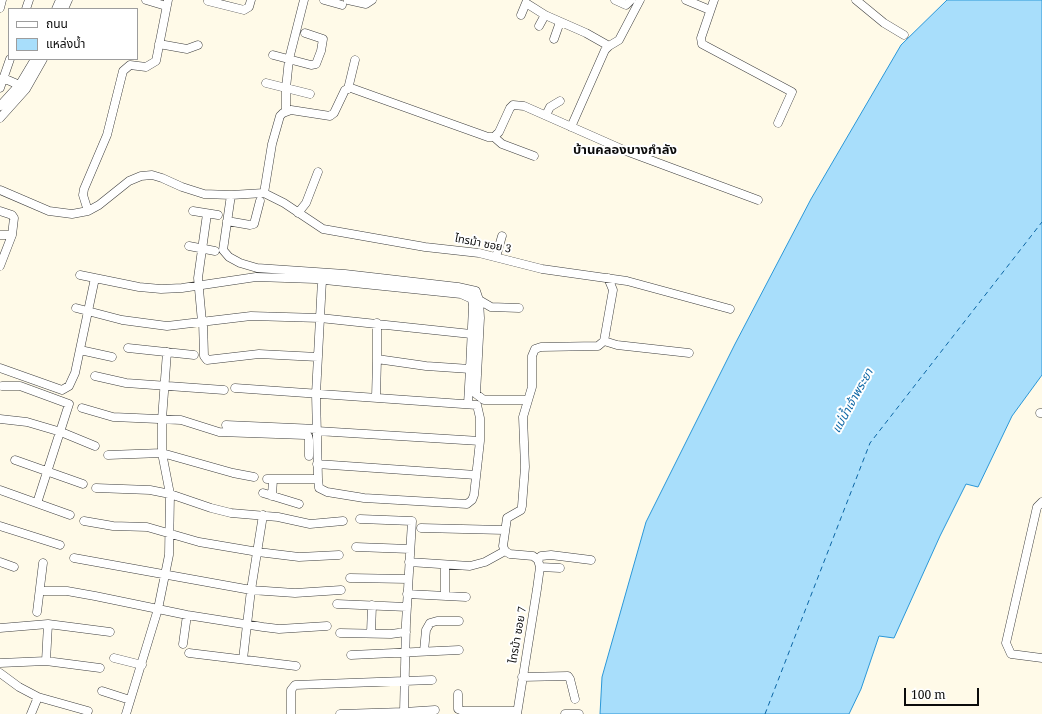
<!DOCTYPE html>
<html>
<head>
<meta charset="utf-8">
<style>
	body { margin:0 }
	#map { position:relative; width:1042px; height:714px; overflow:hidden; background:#fffae8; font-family:"Noto Serif","Noto Sans Thai",serif }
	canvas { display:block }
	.legend { position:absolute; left:8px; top:8px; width:130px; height:52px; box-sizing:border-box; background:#fff; border:1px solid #9d9d9d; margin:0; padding:5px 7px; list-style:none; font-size:12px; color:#0b0b0b }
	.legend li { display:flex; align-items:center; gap:8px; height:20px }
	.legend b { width:20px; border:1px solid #9d9d9d }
	.scale { position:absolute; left:904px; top:688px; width:75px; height:18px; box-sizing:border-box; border:2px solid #0b0b0b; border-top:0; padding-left:5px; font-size:12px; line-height:14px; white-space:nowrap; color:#0b0b0b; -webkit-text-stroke:3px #fff; paint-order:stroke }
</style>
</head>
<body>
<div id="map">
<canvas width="1042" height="714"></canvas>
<ul class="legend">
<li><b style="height:5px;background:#fff"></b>ถนน</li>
<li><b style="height:11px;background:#a8defb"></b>แหล่งน้ำ</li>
</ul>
<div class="scale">100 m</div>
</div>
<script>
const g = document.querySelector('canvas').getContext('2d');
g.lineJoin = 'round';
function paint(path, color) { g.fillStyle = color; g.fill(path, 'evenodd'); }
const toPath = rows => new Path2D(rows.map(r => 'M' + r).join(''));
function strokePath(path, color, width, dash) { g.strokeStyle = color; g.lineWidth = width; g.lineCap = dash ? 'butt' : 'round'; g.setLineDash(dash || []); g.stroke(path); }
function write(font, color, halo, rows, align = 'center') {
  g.font = font + ' "Noto Serif","Noto Sans Thai",serif'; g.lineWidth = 4; g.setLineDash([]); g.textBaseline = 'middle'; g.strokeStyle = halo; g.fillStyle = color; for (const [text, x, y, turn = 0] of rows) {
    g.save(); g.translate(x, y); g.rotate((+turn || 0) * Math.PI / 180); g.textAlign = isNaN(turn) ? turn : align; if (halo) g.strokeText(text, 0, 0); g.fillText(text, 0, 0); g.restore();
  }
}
const water = toPath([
	[947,0,1042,0,1042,375,1012,416,978,487,966,484,940,536,894,638,879,636,861,689,849,714,600,714,602,677,646,522,735,344,811,199,901,45,947,0]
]);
paint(water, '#a8defb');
strokePath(water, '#2a97d8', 1);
strokePath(toPath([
	[765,714,870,443,1042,222]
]), '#0c66a5', 1, [5, 4]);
const minor = toPath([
	[146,0,166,6],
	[324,0,342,5],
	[348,0,366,4,372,0],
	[615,0,626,5,631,0],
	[686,0,710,10],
	[714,0,701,38,702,44,792,92,778,123],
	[856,0,884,23,904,35],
	[208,1,244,10,249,7,251,0],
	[0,8,2,0],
	[26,9,29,0],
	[56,9,60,0],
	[64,9,68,0],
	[521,15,526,3,545,15,586,33,609,46],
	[539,26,545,15],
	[554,39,560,22],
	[159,44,187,49,198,45],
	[273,55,311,65,316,64,321,51,323,39,305,33],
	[3,78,24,87],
	[266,83,310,94],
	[0,88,10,59],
	[348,89,355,60],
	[0,106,20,84,35,59],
	[286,111,286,88,289,59,304,0],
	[546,115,550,107,560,101],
	[0,118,26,89,43,59],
	[571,127,605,50,609,46,619,40,640,0],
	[494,137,502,144,534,156],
	[0,190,49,211,72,214,88,211,99,205,129,181,141,176,152,175,162,178,182,187,204,194,231,195,264,193,284,203,323,229,425,247,479,253,542,269,627,281,730,309],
	[264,193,272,144,280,116,283,113,291,110,330,116,334,113,345,90,351,88,488,137,494,137,499,132,510,108,513,105,524,106,626,151,758,200],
	[231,195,223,250,229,257,240,263,257,268,345,274,458,287,476,291,479,300,480,318,476,394,484,400,528,400],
	[0,211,12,215,14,218,12,235,0,266],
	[88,211,83,195,84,189,107,135,123,71,130,65,146,67,156,61,168,0],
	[193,211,218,215],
	[298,213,306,203,318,172],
	[227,221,250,225,254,224,260,201],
	[0,235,12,235],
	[189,246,215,251],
	[496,257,502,236],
	[80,275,139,287,161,289,182,288,256,277,315,279,461,294,472,299,473,306,470,369,426,366,377,359,377,323],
	[479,300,491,307,519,308],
	[76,308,122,320,167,326,251,316,320,318,471,334],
	[203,321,204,356,207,360,259,354,318,357],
	[202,322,198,278,207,214],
	[604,341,617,345,689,353],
	[128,348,194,355],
	[80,350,112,357],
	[0,368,62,390,69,386,75,373,95,278],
	[95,376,126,383,224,390],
	[2,386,20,386,69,404,37,503],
	[235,388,477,405,480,418,480,441,474,495,472,500,467,504,364,498,327,492,319,488,318,479],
	[376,397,377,359],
	[468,404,470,369],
	[82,408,113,417,181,420,219,432,305,435,308,436,309,440,309,456],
	[1040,413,1042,413],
	[0,419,27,422,61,432,95,446],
	[226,425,317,429],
	[317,431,480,441],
	[108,455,162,453,233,473,254,477],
	[15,460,83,484],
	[317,464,476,475],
	[267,479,318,479,316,394,322,280],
	[96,488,150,490,170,494,211,508,231,513,278,517,310,524,343,521],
	[0,490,70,515],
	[263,493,299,504],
	[272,496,273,479],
	[1042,502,1037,507,1006,643,1011,654,1042,658],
	[84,521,113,526,147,527,199,542,258,552,299,557,339,555],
	[0,526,60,545],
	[421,528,504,530],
	[356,547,410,549],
	[74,558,251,590,295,593,341,590],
	[538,560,533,556,510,554,505,551,503,546,507,518,521,510,522,506,525,467,523,417,532,387,532,356,535,349,541,347,598,346,604,341,613,290,608,278],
	[538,560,541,556,551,555,591,560],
	[0,562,14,567],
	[409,562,470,566,485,562,505,551],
	[540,567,560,568],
	[350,578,408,579],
	[40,591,67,591,95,596,187,615,263,627,279,629,327,626],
	[407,594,466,597],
	[445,596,445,565],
	[337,604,407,607],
	[37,612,43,563],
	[0,628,48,624,110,632],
	[340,633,391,634,406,632],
	[371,633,372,605],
	[183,644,187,615],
	[424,651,426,630,430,623,437,621,459,621],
	[189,653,296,666],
	[351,655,459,650],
	[114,658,142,665],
	[243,659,251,590,263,515],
	[46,661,48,624],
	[0,663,46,661,100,668],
	[0,673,19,687,38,697,88,711],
	[522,677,568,676,570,679,575,699],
	[102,691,130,700],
	[458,694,458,709,463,711,517,711],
	[404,712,435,710],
	[31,714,38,697],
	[126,714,158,609,169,555,170,494,162,453,162,419,167,352],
	[291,714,291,690,295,685,432,680],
	[340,714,404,712,406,623,412,521,360,519],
	[517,714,537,589,540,567,538,560],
	[565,714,579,714]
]);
strokePath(minor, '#3e3e3e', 9);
strokePath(minor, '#fff', 8);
write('11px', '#0b0b0b', '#fff', [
	["ไทรม้า ซอย 3",483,244,11],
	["ไทรม้า ซอย 7",518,635,-80]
]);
write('italic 12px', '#0c66a5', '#fff', [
	["แม่น้ำเจ้าพระยา",853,401,-61]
]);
write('bold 13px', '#0b0b0b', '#fff', [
	["บ้านคลองบางกำลัง",625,150]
]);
</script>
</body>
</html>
